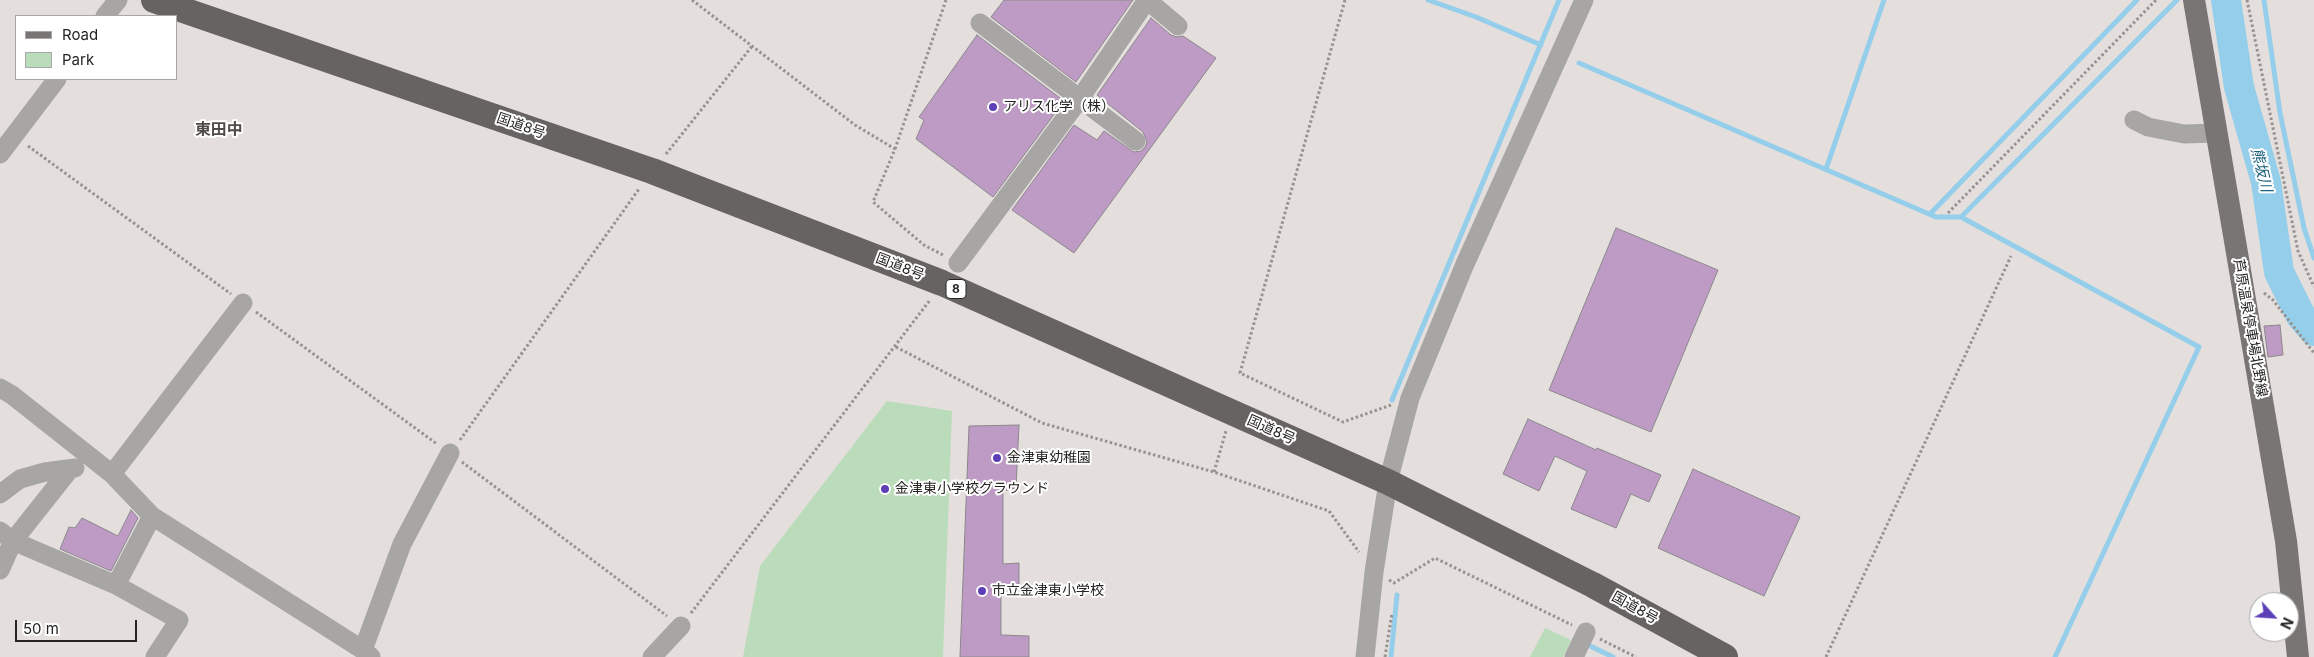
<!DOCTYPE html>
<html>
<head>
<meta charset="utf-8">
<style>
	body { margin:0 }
	#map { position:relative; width:2314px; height:657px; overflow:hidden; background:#e4dfdc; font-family:Inter,sans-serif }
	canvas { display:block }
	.legend { position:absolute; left:15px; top:15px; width:162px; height:65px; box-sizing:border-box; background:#fff; border:1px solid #a8a7a7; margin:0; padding:6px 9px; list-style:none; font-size:15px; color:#262423 }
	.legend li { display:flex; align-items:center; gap:10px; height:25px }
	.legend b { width:25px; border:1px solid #a8a7a7 }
	.north { position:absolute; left:2249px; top:592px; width:50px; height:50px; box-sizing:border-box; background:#fff; border:1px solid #a8a7a7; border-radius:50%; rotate:116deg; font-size:14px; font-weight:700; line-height:20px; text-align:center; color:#262423 }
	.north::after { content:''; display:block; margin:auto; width:18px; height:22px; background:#5d40b8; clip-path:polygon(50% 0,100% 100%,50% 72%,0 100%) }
	.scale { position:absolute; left:15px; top:620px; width:122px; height:22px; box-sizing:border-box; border:2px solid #262423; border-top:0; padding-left:6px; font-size:15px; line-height:18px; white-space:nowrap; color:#262423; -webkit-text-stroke:4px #fff; paint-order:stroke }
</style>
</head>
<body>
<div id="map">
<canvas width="2314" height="657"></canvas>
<ul class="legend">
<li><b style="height:6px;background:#797574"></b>Road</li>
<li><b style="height:14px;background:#badcba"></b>Park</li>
</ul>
<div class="north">N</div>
<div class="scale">50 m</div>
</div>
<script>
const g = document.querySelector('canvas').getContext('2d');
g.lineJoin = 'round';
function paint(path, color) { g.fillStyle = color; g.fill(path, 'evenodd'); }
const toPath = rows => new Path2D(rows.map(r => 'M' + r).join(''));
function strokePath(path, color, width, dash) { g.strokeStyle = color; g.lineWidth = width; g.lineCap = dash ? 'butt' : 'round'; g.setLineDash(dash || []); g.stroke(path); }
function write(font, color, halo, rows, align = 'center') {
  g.font = font + ' Inter,"Noto Sans JP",sans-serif'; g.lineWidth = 4; g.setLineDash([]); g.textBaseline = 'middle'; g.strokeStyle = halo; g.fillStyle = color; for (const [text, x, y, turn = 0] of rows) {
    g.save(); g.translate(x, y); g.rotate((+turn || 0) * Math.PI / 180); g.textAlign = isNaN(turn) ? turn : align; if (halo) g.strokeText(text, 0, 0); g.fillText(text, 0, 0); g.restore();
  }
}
paint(toPath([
	[887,401,952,411,943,657,743,657,760,566],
	[1545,628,1571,640,1563,657,1530,657]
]), '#badcba');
strokePath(toPath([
	[1428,0,1476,17,1541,45],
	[2264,0,2280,113,2304,228,2314,258],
	[1579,63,1936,217,1961,217],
	[1826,169,1884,0],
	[1930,214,2137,0],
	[1392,400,1559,0],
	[1588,645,1613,657],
	[1391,657,1397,595],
	[2055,657,2199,347,1961,217,2177,0]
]), '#95ceea', 5);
strokePath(toPath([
	[2226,0,2239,87,2266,182,2279,272,2301,316,2314,331]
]), '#95ceea', 30);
const building = toPath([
	[1004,0,1133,0,1076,82,991,17,1004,0],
	[1151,18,1171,35,1177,37,1183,36,1216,58,1074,253,1012,210,1074,125,1097,140,1104,131,1134,152,1141,151,1145,147,1147,142,1143,132,1097,95,1151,18],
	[977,35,1064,101,993,197,916,139,924,120,919,117,977,35],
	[1616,228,1718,270,1651,432,1549,390,1616,228],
	[2280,325,2283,355,2268,357,2264,326,2280,325],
	[1528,419,1596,450,1597,448,1661,475,1649,502,1631,494,1616,528,1571,509,1587,471,1555,456,1539,491,1503,474,1528,419],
	[1019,425,1016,488,1003,491,1003,564,1019,563,1019,585,1001,585,1001,635,1029,636,1029,657,960,657,969,426,1019,425],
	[1693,469,1800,517,1764,596,1658,548,1693,469],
	[131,510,138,518,111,571,60,549,69,527,75,528,82,518,118,536,131,510]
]);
paint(building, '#be9bc4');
strokePath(building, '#8b888c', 1);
strokePath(toPath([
	[692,0,855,125,895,149,873,202,924,245,943,255],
	[1345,0,1240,373,1343,422,1391,405],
	[2247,0,2298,251,2314,287],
	[28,146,231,294],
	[895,149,946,0],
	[666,154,753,45],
	[1948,213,2156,0],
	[2264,293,2273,300,2314,353],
	[256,312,437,444],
	[896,347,1042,423,1214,472,1329,511,1359,552],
	[460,440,639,189],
	[462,462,667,616],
	[1214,472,1226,431],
	[1389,580,1394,583,1435,558,1572,625],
	[691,613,930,300],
	[1600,639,1636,657],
	[1385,657,1392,613],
	[1826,657,2011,256]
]), '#959290', 3, [2.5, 2.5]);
strokePath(toPath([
	[1147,0,1178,26],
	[105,16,118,0],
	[980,23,1136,141],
	[2134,120,2148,127,2184,134,2217,133],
	[0,154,57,79],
	[958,263,1081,97,1147,0],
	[0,388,12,395,112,474,152,516,363,650,371,657],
	[112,474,243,303],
	[0,494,20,479,45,472,75,468],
	[0,531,13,541,116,585,179,620,155,657],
	[0,570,13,541,70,469],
	[116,585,152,516],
	[363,650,402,544,450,453],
	[652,657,681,626],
	[1365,657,1374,572,1388,482,1410,398,1465,264,1584,0],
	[1574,657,1586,632]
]), '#a8a5a5', 19);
strokePath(toPath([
	[2194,0,2286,541,2298,657]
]), '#797574', 22);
strokePath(toPath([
	[154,0,652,171,942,283,1388,482,1593,585,1725,657]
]), '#686363', 26);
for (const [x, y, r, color] of [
	[993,107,5,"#5d40b8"],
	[997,458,5,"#5d40b8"],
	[885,489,5,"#5d40b8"],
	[982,591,5,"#5d40b8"]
]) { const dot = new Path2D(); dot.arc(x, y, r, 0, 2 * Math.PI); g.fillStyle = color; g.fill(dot); strokePath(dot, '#fff', 2); }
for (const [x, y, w] of [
	[956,289,20]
]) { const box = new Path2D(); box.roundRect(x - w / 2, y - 9.5, w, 19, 4); g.fillStyle = '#fff'; g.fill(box); strokePath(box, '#262423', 1); }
write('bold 12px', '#262423', null, [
	["8",956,289]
]);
write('14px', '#262423', '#fff', [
	["アリス化学（株）",1003,107],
	["金津東幼稚園",1007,458],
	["金津東小学校グラウンド",895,489],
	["市立金津東小学校",992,591]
], 'left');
write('14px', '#262423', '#fff', [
	["国道8号",521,126,19],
	["国道8号",900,267,21],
	["芦原温泉停車場北野線",2250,328,80],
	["国道8号",1271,430,24],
	["国道8号",1635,608,29]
]);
write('italic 15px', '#1a5f7b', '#fff', [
	["熊坂川",2261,170,76]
]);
write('bold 16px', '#4f4b49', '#fff', [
	["東田中",219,130]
]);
</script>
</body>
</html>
